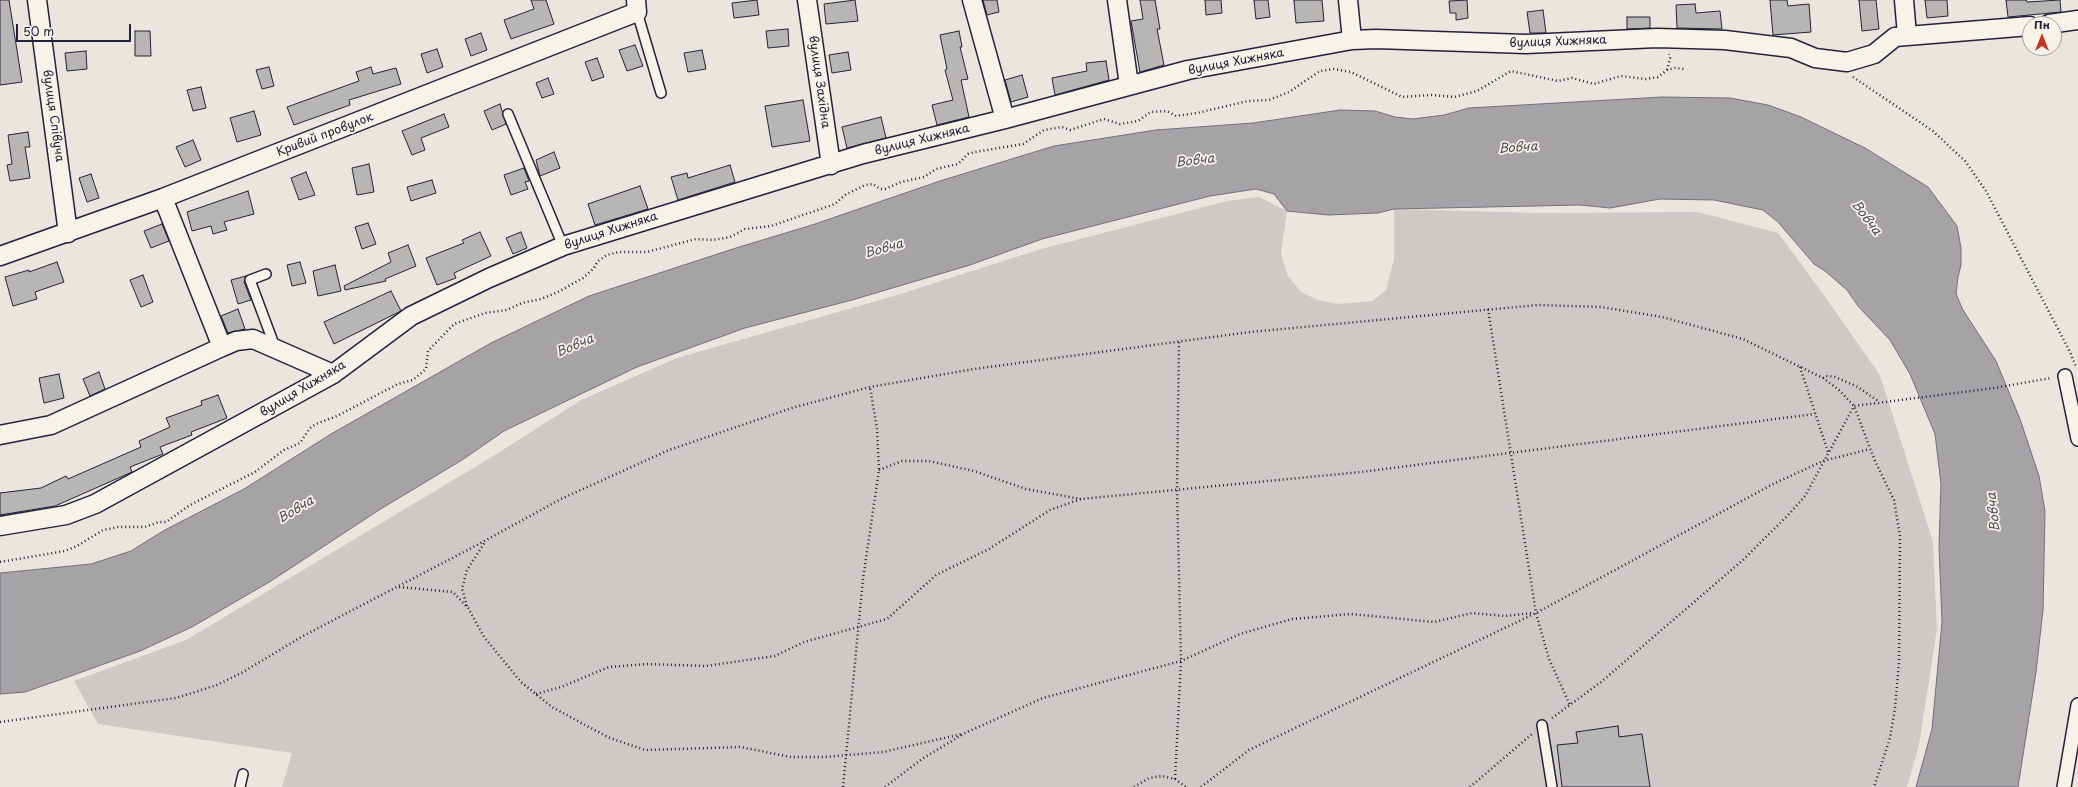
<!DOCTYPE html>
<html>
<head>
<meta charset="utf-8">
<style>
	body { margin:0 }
	#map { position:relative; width:2078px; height:787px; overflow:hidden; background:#eae6de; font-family:"Playpen Sans",sans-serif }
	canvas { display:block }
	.north { position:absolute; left:2022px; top:16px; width:40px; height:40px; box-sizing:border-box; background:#f7f3e8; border:1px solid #a29fa3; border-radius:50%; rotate:0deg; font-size:11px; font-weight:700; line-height:16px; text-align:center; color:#22223b }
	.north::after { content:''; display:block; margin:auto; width:14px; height:18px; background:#c8321e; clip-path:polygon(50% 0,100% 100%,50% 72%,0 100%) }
	.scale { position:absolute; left:16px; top:24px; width:115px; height:18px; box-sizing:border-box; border:2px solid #22223b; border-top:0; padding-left:5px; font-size:12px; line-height:14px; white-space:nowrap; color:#22223b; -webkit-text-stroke:3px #f7f3e8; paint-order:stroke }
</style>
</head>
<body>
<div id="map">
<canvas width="2078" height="787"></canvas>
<div class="north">Пн</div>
<div class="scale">50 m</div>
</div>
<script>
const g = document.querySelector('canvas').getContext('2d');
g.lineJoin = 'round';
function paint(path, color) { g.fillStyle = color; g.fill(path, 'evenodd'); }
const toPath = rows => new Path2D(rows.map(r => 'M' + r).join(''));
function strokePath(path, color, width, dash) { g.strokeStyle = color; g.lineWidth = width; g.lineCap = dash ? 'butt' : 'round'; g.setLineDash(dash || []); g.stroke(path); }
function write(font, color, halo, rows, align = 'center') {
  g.font = font + ' "Playpen Sans",sans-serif'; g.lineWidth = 3.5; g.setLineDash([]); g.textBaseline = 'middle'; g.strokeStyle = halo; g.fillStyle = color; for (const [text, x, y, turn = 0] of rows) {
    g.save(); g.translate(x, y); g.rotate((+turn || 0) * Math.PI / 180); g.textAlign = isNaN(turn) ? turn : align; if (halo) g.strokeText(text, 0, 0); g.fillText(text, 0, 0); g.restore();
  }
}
paint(toPath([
	[1259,197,1287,211,1281,254,1288,276,1301,292,1318,300,1338,304,1373,301,1386,290,1394,259,1394,209,1541,213,1698,212,1778,233,1821,291,1880,375,1933,542,1937,629,1919,745,1907,787,282,787,292,753,98,724,74,681,186,640,495,455,581,400,677,358,894,296,1041,249,1227,201]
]), '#cdc9c6');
const water = toPath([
	[1662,97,1730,98,1768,105,1801,117,1865,148,1928,187,1957,226,1961,248,1961,265,1958,277,1956,294,1963,310,1996,361,2020,419,2039,476,2045,511,2043,610,2036,672,2018,787,1916,787,1932,729,1942,622,1939,546,1941,484,1935,434,1910,374,1890,340,1858,306,1847,290,1825,271,1814,264,1778,222,1763,210,1714,200,1660,199,1610,208,1580,205,1394,209,1378,213,1328,215,1287,211,1274,194,1256,189,1210,196,1042,239,970,265,852,300,745,328,637,367,504,431,462,460,379,510,271,581,192,627,140,651,68,677,25,692,0,694,0,573,91,564,131,551,163,531,244,489,331,434,491,343,589,296,736,248,812,225,940,181,1054,146,1156,130,1253,123,1340,110,1375,111,1395,117,1413,119,1444,115,1469,108,1662,97]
]);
paint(water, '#a6a3a6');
strokePath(water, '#716f7b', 1);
const building = toPath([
	[0,0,9,0,22,82,0,85,0,0],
	[531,0,546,0,554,24,511,39,504,20,534,9,531,0],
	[757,0,759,15,734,18,732,3,757,0],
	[855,0,858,21,826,24,824,4,855,0],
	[983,0,997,0,999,12,987,15,983,0],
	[1140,0,1155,0,1160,29,1157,29,1164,65,1140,72,1131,21,1143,19,1140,0],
	[1205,0,1221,0,1222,13,1206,15,1205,0],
	[1254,0,1268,0,1270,17,1256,19,1254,0],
	[1294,0,1322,0,1324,21,1296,23,1294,0],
	[1467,0,1468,18,1456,20,1456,13,1450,13,1449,1,1467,0],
	[1770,0,1787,0,1788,6,1809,4,1811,32,1773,35,1770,0],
	[1859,0,1876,0,1879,29,1862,31,1859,0],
	[1925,0,1947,0,1948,16,1927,18,1925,0],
	[2006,0,2026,0,2027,2,2060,0,2061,12,2008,17,2006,0],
	[1695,4,1696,13,1720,11,1722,29,1677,28,1676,5,1695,4],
	[1543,10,1546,33,1530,33,1527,12,1543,10],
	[1627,17,1650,17,1650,28,1627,29,1627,17],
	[788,29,789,46,768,48,766,31,788,29],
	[135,31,150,31,151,56,135,56,135,31],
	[959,31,962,47,960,47,968,79,961,80,969,117,937,125,932,105,953,100,945,70,947,69,940,35,959,31],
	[481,33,487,50,471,56,465,39,481,33],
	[635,45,643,66,627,71,619,50,635,45],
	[437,49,443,67,427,73,421,54,437,49],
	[702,50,706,69,688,72,684,53,702,50],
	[86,51,87,69,67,71,65,53,86,51],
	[848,52,851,70,832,73,829,55,848,52],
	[597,58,604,77,592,81,585,62,597,58],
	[1106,61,1109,80,1055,95,1052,78,1087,71,1086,63,1106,61],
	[269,67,274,86,262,89,256,70,269,67],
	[371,67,373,74,396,68,401,84,349,100,350,105,294,125,287,107,359,81,356,72,371,67],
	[1022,75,1028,97,1011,102,1005,80,1022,75],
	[548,78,554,94,542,98,536,83,548,78],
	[201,87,206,108,193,111,187,90,201,87],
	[803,100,810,141,772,147,765,106,803,100],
	[500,104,506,124,492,130,484,111,500,104],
	[254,111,261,135,237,142,230,118,254,111],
	[444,114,449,127,421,138,425,150,412,155,402,131,444,114],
	[881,117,886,138,847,148,842,127,881,117],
	[28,132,30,147,25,147,30,178,10,181,7,165,12,164,8,135,28,132],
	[193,140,201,160,185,167,176,147,193,140],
	[554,152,560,168,540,176,536,160,554,152],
	[369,164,374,192,357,195,352,168,369,164],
	[730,165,735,182,678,200,671,177,687,173,688,178,730,165],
	[524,168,529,181,525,182,528,189,511,195,504,175,524,168],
	[306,172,315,195,299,200,291,178,306,172],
	[91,174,99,198,87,202,79,178,91,174],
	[432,180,436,193,411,201,407,187,432,180],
	[640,186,648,209,595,225,588,204,640,186],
	[248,191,254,214,224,222,227,230,213,234,211,226,192,231,187,212,248,191],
	[368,223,376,244,362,249,355,227,368,223],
	[162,224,169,241,151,248,144,231,162,224],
	[480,232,491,256,454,273,456,278,437,285,426,258,464,243,462,240,480,232],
	[521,232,527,248,513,254,506,238,521,232],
	[408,245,416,266,385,279,386,281,345,290,344,286,391,262,388,253,408,245],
	[57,262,64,282,35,292,37,299,13,306,5,277,29,270,29,272,57,262],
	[300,262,306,283,292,286,287,265,300,262],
	[335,265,341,291,318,296,313,271,335,265],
	[143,275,153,302,141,307,130,280,143,275],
	[246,276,244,282,251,300,238,304,231,280,246,276],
	[391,291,401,311,334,344,324,322,391,291],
	[238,309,245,329,228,333,221,316,238,309],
	[99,372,105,389,90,396,83,379,99,372],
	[59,374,64,398,44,403,39,378,59,374],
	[218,395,227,418,191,432,192,435,160,447,163,454,130,467,132,472,55,506,0,515,0,493,41,488,66,476,68,479,141,447,139,441,170,427,166,418,202,405,201,401,218,395],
	[1618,726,1619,737,1642,734,1650,787,1562,787,1557,745,1578,743,1576,732,1618,726]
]);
paint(building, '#b8b6b5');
strokePath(building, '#22223b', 1);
const service = toPath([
	[637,12,661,93],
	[508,114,563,246],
	[266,274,250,280,275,347],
	[1542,725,1552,787],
	[240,787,243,774]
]);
const pedestrian = toPath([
	[2065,376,2078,439],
	[2064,787,2078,705]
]);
const minor = toPath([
	[37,0,68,233],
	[807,0,831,165],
	[972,0,1005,119],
	[1117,0,1129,85],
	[1348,0,1352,40],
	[1904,0,1907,35],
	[2049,24,2078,20],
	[0,256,163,198,637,12,636,0],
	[222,347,236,341,253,339,333,374],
	[0,435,51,425,222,347,163,198],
	[0,526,66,515,95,504,333,374,411,316,489,278,563,246,863,154,1005,119,1188,70,1352,40,1376,39,1526,44,1657,38,1725,40,1791,48,1815,58,1847,62,1874,54,1895,37,2030,26]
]);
strokePath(service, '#22223b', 12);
strokePath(pedestrian, '#22223b', 16);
strokePath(minor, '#22223b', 21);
strokePath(toPath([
	[1667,70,1670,58,1669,54],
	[1853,77,1933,131,1965,161,1986,191,2070,352,2076,367],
	[1488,309,1536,613,1549,659,1570,705],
	[1800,367,1828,452],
	[1823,378,1826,376,1835,377,1858,387,1878,401],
	[879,470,902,461,929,461,974,471,1026,489,1081,499],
	[0,562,65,551,77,546,103,530,118,527,145,527,159,522,166,522,190,505,255,472,284,450,300,443,310,428,316,424,337,416,398,384,413,380,426,369,428,351,454,324,485,313,507,310,522,303,541,299,558,292,583,278,594,268,598,261,607,255,619,252,647,252,696,239,713,240,730,237,745,229,771,226,835,204,845,195,865,185,873,184,880,189,885,189,901,182,924,177,936,169,958,164,968,154,975,152,1023,144,1044,130,1062,127,1070,130,1104,119,1120,124,1138,121,1151,112,1167,111,1176,116,1197,113,1248,101,1269,100,1289,92,1320,71,1334,69,1351,72,1402,97,1432,95,1454,97,1477,91,1511,71,1558,81,1572,78,1594,84,1621,76,1646,79,1658,77,1667,70,1675,68,1684,69],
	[399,587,453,592,468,608,484,637,521,682,552,707,587,726,610,738,645,750,740,747,791,757,825,757,883,752,962,734],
	[467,606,462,589,467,570,485,542],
	[536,694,561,687,609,667,647,664,706,666,775,656,804,642,887,619,936,575,989,549,1050,510,1081,499,1361,472,1815,414],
	[1552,718,1601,682,1743,560,1790,513,1805,496,1854,406,1994,388,2051,378],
	[0,722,176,698,217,685,243,672,303,636,479,544,561,499,669,450,792,408,870,387,974,369,1250,332,1538,305,1601,307,1662,317,1743,339,1823,378,1839,390,1854,406,1875,461,1894,500,1900,536,1899,662,1895,708,1890,738,1874,787],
	[1175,779,1181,661,1177,489,1179,341],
	[843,787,863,579,879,470,877,429,870,387],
	[885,787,922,759,965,733,1043,698,1181,661,1240,634,1292,619,1351,614,1434,622,1472,613,1505,616,1532,613],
	[1134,787,1149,778,1162,776,1175,779,1186,787],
	[1201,787,1249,750,1536,613,1773,484,1823,461,1870,449],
	[1470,787,1532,734]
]), '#22223b', 2.5, [1, 3]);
strokePath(service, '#f7f3e8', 9);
strokePath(pedestrian, '#f7f3e8', 13);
strokePath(minor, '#f7f3e8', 18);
write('12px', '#22223b', '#f7f3e8', [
	["вулиця Хижняка",1558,42,-2],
	["вулиця Хижняка",1236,62,-11],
	["вулиця Західна",819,82,82],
	["вулиця Співуча",53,116,82],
	["Кривий провулок",325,135,-21],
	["вулиця Хижняка",922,140,-14],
	["вулиця Хижняка",611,231,-18],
	["вулиця Хижняка",303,389,-31]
]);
write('italic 13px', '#504f60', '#f7f3e8', [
	["Вовча",1518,148,-4],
	["Вовча",1195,161,-7],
	["Вовча",1866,218,53],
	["Вовча",884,249,-16],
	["Вовча",575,346,-23],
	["Вовча",296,510,-31],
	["Вовча",1994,512,-96]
]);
</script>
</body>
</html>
